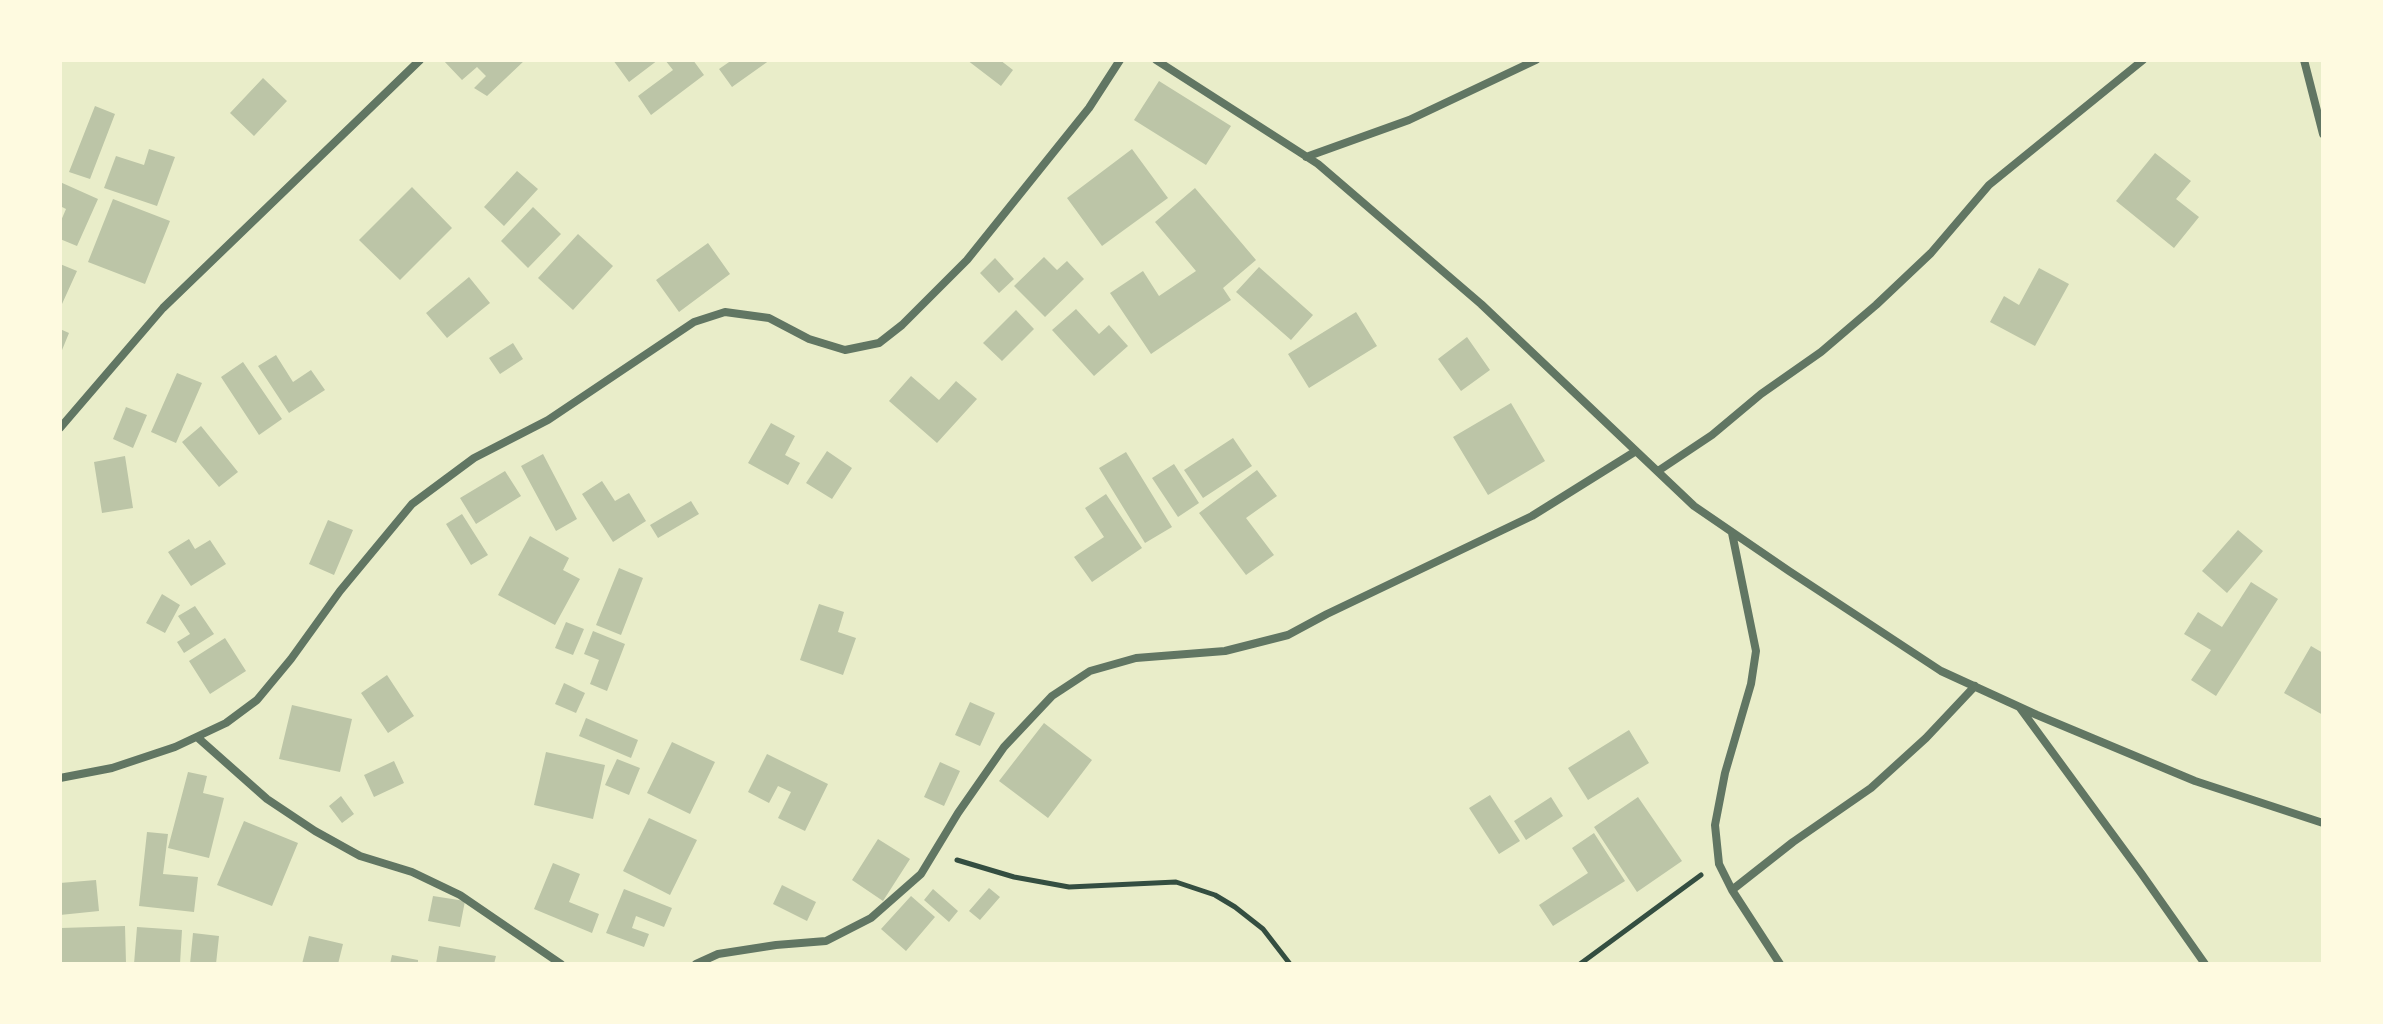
<!DOCTYPE html>
<html>
<head>
<meta charset="utf-8">
<style>
	body { margin:0 }
	#map { position:relative; width:2383px; height:1024px; overflow:hidden; background:#e9edc9; font-family:"Zilla Slab",serif }
	canvas { display:block }
	.frame { position:absolute; inset:0; border:62px solid #fefae0; pointer-events:none }
</style>
</head>
<body>
<div id="map">
<canvas width="2383" height="1024"></canvas>
<div class="frame"></div>
</div>
<script>
const g = document.querySelector('canvas').getContext('2d');
g.lineJoin = 'round';
function paint(path, color) { g.fillStyle = color; g.fill(path, 'evenodd'); }
const toPath = rows => new Path2D(rows.map(r => 'M' + r).join(''));
function strokePath(path, color, width, dash) { g.strokeStyle = color; g.lineWidth = width; g.lineCap = dash ? 'butt' : 'round'; g.setLineDash(dash || []); g.stroke(path); }
paint(toPath([
	[443,60,525,60,487,96,474,88,486,76,477,67,462,80],
	[613,60,658,60,629,82],
	[665,60,693,60,704,75,651,115,638,96,673,70],
	[732,60,770,60,732,87,719,69],
	[967,60,1000,60,1013,70,1001,86],
	[263,78,287,101,254,136,230,113],
	[1159,81,1231,126,1206,165,1134,120],
	[95,106,115,114,90,179,69,172],
	[149,149,175,157,157,206,104,188,116,156,144,165],
	[1132,149,1168,198,1102,246,1067,198],
	[2155,153,2191,181,2176,199,2199,217,2174,248,2116,201],
	[517,171,538,189,504,226,484,207],
	[60,182,98,199,77,246,60,239,60,223,66,209,60,206],
	[412,187,452,228,400,280,359,240],
	[1195,188,1256,260,1223,288,1231,300,1151,354,1110,293,1143,271,1159,296,1196,271,1155,222],
	[113,199,170,221,145,284,88,262],
	[533,207,561,234,528,268,501,241],
	[578,234,613,266,573,310,538,278],
	[708,243,730,274,679,312,656,280],
	[1044,257,1057,270,1067,261,1084,279,1045,317,1014,286],
	[995,258,1014,279,999,293,980,273],
	[60,264,77,271,62,304,60,304],
	[1259,267,1313,315,1291,340,1236,292],
	[2039,268,2069,284,2035,346,1990,322,2004,296,2019,305],
	[469,277,490,303,447,338,426,313],
	[1076,309,1099,334,1109,325,1128,346,1094,376,1052,330],
	[1016,310,1034,329,1002,361,983,343],
	[1356,312,1377,346,1309,388,1288,354],
	[60,329,69,333,60,355],
	[1467,337,1490,370,1461,391,1438,359],
	[513,343,523,359,500,374,489,358],
	[276,355,293,382,311,370,325,390,289,413,258,366],
	[243,362,282,419,259,435,221,377],
	[177,373,202,383,176,443,151,432],
	[911,376,939,400,956,381,977,399,937,443,889,401],
	[1511,403,1545,461,1488,495,1453,437],
	[126,407,147,415,133,448,113,439],
	[771,423,795,436,785,455,800,463,788,485,748,463],
	[201,426,238,472,219,487,182,442],
	[1233,438,1252,466,1203,498,1184,470],
	[827,451,852,468,832,499,806,483],
	[1126,452,1172,527,1145,543,1099,468],
	[543,454,577,519,556,531,521,466],
	[125,456,133,508,102,513,94,462],
	[1174,464,1199,503,1178,517,1152,478],
	[1257,470,1277,496,1246,518,1274,555,1246,575,1199,513],
	[505,471,521,496,476,524,460,498],
	[602,481,615,501,629,493,646,521,613,542,582,494],
	[1106,494,1142,548,1092,582,1074,557,1104,537,1085,508],
	[691,501,699,514,658,538,650,525],
	[462,514,488,555,471,565,446,524],
	[328,520,353,530,334,575,309,564],
	[2238,530,2263,551,2227,593,2202,571],
	[530,536,569,558,563,570,580,579,555,625,498,595],
	[189,539,195,549,210,540,226,564,191,586,168,552],
	[619,568,643,578,621,635,596,625],
	[2251,582,2278,599,2216,696,2191,680,2211,650,2184,634,2198,612,2222,627],
	[162,594,180,605,165,633,146,623],
	[819,604,844,612,838,632,856,638,843,675,800,660],
	[195,606,214,634,184,653,177,642,190,634,178,616],
	[566,622,584,629,573,655,555,648],
	[593,631,625,644,607,691,590,684,599,660,584,654],
	[225,638,246,671,210,694,189,661],
	[2311,646,2323,653,2323,715,2284,693],
	[387,675,414,716,388,733,361,693],
	[564,683,585,693,576,713,555,704],
	[970,702,995,713,980,746,955,735],
	[292,705,352,719,340,772,279,759],
	[586,718,638,740,631,758,579,736],
	[1044,723,1092,760,1048,818,999,781],
	[1629,730,1649,763,1588,800,1568,768],
	[672,742,715,762,690,814,647,793],
	[546,752,605,765,593,819,534,805],
	[767,754,828,784,805,831,778,818,791,792,778,786,769,803,748,792],
	[617,759,640,768,629,795,605,785],
	[394,761,404,783,374,797,364,775],
	[940,762,960,771,944,806,924,797],
	[188,772,207,776,203,793,224,798,209,858,168,848],
	[1490,795,1520,841,1499,854,1469,808],
	[341,796,354,814,342,823,329,806],
	[1551,797,1563,816,1526,840,1514,821],
	[1638,797,1682,861,1637,892,1594,827],
	[649,818,697,840,670,895,623,871],
	[244,821,298,843,272,906,217,885],
	[147,832,168,834,163,874,198,877,194,912,139,906],
	[1594,833,1625,881,1553,926,1539,905,1588,873,1572,848],
	[878,839,910,859,883,901,852,880],
	[553,863,580,874,569,902,599,914,592,933,534,909],
	[96,880,99,911,60,915,60,883],
	[782,885,816,902,807,921,773,904],
	[989,888,1000,897,980,920,969,911],
	[624,889,672,908,664,927,636,916,632,928,649,934,644,947,606,933],
	[933,889,958,911,949,922,924,900],
	[433,896,465,901,460,927,428,921],
	[911,896,935,917,906,951,881,929],
	[125,926,126,963,61,964,61,928],
	[137,927,182,930,180,964,134,964],
	[193,933,219,936,216,964,190,964],
	[309,936,343,944,338,964,302,964],
	[439,946,496,956,494,964,436,964],
	[392,955,418,960,418,964,390,964]
]), '#bcc5a7');
strokePath(toPath([
	[957,860,1014,877,1069,887,1176,882,1215,895,1235,907,1263,929,1290,964],
	[1580,964,1701,875]
]), '#344e41', 5);
strokePath(toPath([
	[1156,60,1318,164,1481,304,1694,506,1789,571,1941,671,2037,715,2195,781,2323,823],
	[2304,60,2323,134],
	[1306,157,1409,120,1536,60],
	[60,428,163,308,420,60],
	[1658,471,1712,435,1761,394,1821,352,1876,305,1931,253,1989,185,2143,60],
	[1732,533,1756,651,1751,684,1725,773,1715,825,1719,864,1732,890,1780,964],
	[2020,708,2141,873,2205,964],
	[197,737,267,799,315,831,360,856,412,872,460,895,561,964],
	[60,778,112,768,175,747,226,723,257,700,291,659,340,591,412,504,474,458,548,420,694,322,725,312,769,318,809,339,845,350,879,343,902,325,967,260,1089,108,1120,60],
	[1732,890,1793,842,1871,788,1926,738,1975,686],
	[696,964,718,954,776,945,826,941,871,918,921,874,958,813,1004,747,1052,696,1090,671,1136,658,1225,651,1288,635,1327,614,1532,516,1636,451]
]), '#617663', 8);
</script>
</body>
</html>
